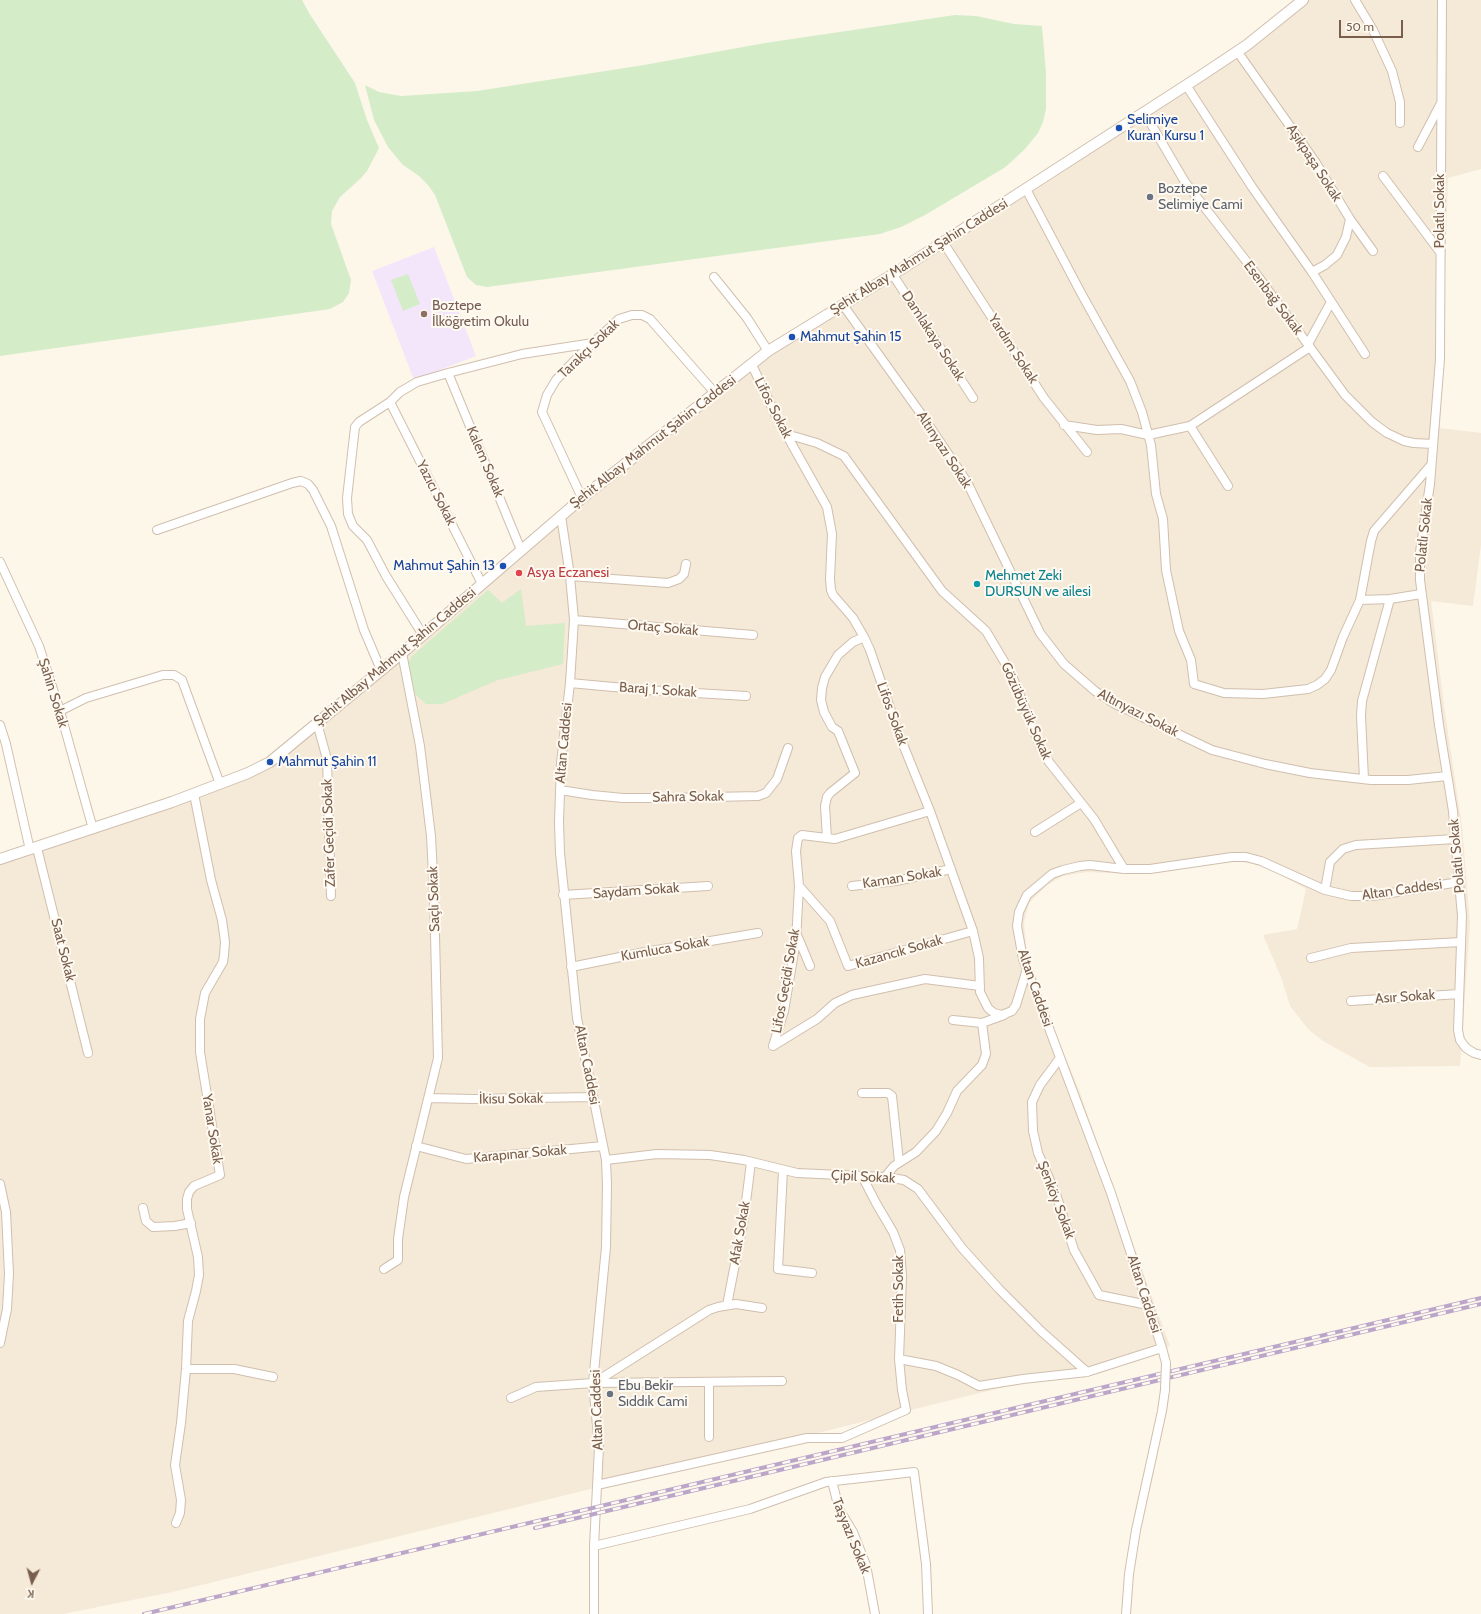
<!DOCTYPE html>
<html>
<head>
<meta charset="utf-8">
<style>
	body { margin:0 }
	#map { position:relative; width:1481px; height:1614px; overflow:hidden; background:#fdf7ea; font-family:Cabin,sans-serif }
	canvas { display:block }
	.north { position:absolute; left:12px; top:1562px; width:40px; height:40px; -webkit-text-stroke:3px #fffaf1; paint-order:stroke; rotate:186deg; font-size:11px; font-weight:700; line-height:16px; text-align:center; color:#795e4c }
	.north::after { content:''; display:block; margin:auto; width:14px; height:18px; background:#795e4c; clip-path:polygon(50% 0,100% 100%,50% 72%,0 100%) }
	.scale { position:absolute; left:1339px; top:20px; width:64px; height:18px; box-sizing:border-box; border:2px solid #795e4c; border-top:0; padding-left:5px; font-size:12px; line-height:14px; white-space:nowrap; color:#795e4c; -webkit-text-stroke:3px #fffaf1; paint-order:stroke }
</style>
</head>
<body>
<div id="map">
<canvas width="1481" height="1614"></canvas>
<div class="north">K</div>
<div class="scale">50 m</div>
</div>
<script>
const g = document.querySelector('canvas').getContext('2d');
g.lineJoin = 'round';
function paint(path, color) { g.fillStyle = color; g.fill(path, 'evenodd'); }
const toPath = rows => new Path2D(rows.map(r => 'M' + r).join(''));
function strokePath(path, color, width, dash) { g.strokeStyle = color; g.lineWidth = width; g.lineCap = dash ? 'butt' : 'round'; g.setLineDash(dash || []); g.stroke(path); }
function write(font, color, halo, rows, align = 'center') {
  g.font = font + ' Cabin,sans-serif'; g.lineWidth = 4; g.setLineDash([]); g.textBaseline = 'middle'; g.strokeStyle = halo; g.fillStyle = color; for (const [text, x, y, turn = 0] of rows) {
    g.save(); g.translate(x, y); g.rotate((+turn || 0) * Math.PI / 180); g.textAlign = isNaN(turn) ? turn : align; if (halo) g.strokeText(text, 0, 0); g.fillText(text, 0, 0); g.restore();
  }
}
paint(toPath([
	[1305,0,1481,0,1481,169,1448,178,1440,428,1481,433,1481,545,1473,606,1431,601,1444,706,1462,826,1470,924,1460,1066,1370,1067,1323,1041,1308,1029,1290,1006,1281,977,1263,935,1297,929,1306,889,1272,870,1249,863,1231,861,1156,873,1131,874,1087,872,1063,876,1047,885,1033,899,1029,904,1024,922,1026,949,1037,979,1042,1000,1079,1090,1141,1267,1170,1346,177,1591,63,1614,0,1614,0,864,49,849,229,785,271,762,371,685,603,487,754,364,880,288,1054,178,1215,66]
]), '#f5e9d8');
paint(toPath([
	[434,247,476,356,414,380,372,271]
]), '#f4e6fa');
paint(toPath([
	[0,0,302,0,309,13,355,83,367,120,379,148,367,171,360,179,340,197,332,211,331,224,351,280,349,293,343,302,330,309,0,356],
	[955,15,976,16,1014,24,1042,26,1046,73,1046,109,1043,122,1038,133,1025,149,1011,162,1004,168,925,215,901,227,880,234,487,287,476,285,467,277,435,195,428,185,419,176,403,165,388,147,374,120,365,85,379,92,401,96,477,91,644,65,765,43],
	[408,274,420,304,403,311,391,280],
	[521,589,526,626,565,623,563,664,498,680,442,704,426,704,415,694,409,665,409,662,411,657,488,590,502,603]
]), '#d4ecc7');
const minor = toPath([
	[1355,0,1373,30,1392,71,1400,102,1400,123],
	[1442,0,1440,359,1430,484,1420,552,1420,580,1439,725,1453,811,1459,882,1462,916,1458,1030,1460,1040,1466,1048,1474,1053,1481,1055],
	[1237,51,1316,163,1350,219,1346,237,1337,255,1325,265,1312,272],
	[1186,85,1252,187,1312,272,1365,354],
	[1144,112,1185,182,1257,275,1345,395,1372,422,1387,433,1404,441,1414,443,1433,444],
	[1418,147,1440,105],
	[1383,176,1440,252],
	[1026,189,1081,293,1130,381,1142,412,1151,445,1156,494,1163,519,1166,570,1179,631,1191,660,1194,684,1224,693,1263,694,1308,689,1317,685,1325,679,1331,670,1343,637,1360,600,1371,541,1374,531,1431,465],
	[1350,219,1373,251],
	[943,242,1044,398,1087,452],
	[893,275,973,398],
	[714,277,747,318,768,351],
	[843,305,924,418,967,482,1040,633,1064,664,1095,691,1115,704,1212,750,1265,764,1310,773,1371,780,1408,780,1447,776],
	[1308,344,1331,302],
	[752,365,776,416,827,507,832,534,830,579,831,590,833,595,853,618,864,637,870,650,900,737,930,811,973,931,979,958,980,992,988,1008,994,1013,1002,1015,1012,1011,1016,1005,1027,969],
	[448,373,521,550],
	[390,402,482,584],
	[1064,425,1097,430,1121,429,1148,435,1190,426,1310,347],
	[1190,426,1228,486],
	[786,434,817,443,844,456,942,591,986,631,1011,673,1040,746,1049,762,1094,819,1124,869],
	[582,498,542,412,547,395,556,380,578,357,619,319,632,315,642,315,650,319,715,393],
	[561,516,570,576,574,620,570,683,561,763,559,822,560,853,577,1018,606,1160,607,1185,606,1247,593,1383,599,1447,594,1546,594,1614],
	[157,530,292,483,301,481,308,484,313,490,331,526,364,630,381,670],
	[0,562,39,646,60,711,93,829],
	[570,576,668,583,679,579,684,574,686,564],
	[1360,600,1390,599,1421,594],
	[574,620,753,635],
	[423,635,386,576,367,540,353,526,348,514,347,498,355,427,359,422,390,402,400,392,417,382,448,373,522,354,593,343],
	[570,683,646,690,746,696],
	[60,711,86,698,163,675,174,675,182,680,220,784],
	[317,723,327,759,331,896],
	[0,725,6,744,30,850],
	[1364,779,1361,716,1362,701,1390,599],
	[560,790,592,795,623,798,667,798,758,796,766,793,777,779,788,748],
	[1035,832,1081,803],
	[827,838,825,806,827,797,830,793,855,773,838,731,832,727,824,712,821,700,822,688,825,677,838,655,853,642,864,637],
	[37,848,88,1053],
	[799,886,830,921,848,966,973,931],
	[852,886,896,881,951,869],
	[1325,890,1330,862,1343,849,1356,845,1455,839],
	[563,895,708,886],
	[797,935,810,966],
	[1311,958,1351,948,1461,942],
	[571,967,645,952,758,933],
	[1351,1001,1459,994],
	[953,1020,982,1023,1004,1015],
	[773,1046,784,1011,796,941,799,886,796,851,798,838,802,835,835,839,930,811],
	[773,1046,817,1019,835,1003,852,995,925,979,980,986],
	[1060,1058,1040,1085,1032,1102,1033,1131,1038,1153,1056,1194,1074,1250,1099,1295,1148,1305],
	[862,1093,888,1093,892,1096,899,1162],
	[429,1098,473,1099,593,1097],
	[416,1146,466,1159,603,1146],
	[606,1160,657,1154,710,1155,744,1160,797,1173,885,1177,904,1180,918,1189,962,1248,999,1289,1041,1331,1087,1372],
	[783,1170,778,1269,812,1273],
	[885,1177,894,1166,916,1152,936,1131,947,1113,957,1091,982,1065,986,1054,982,1023],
	[0,1184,6,1212,9,1274,7,1309,0,1343],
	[143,1208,146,1221,153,1227,175,1226,191,1223],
	[384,1269,398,1260,398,1239,404,1197,438,1058,434,894,431,836,420,746,402,653],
	[727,1305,744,1218,751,1162],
	[899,1359,936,1366,958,1375,979,1386,1023,1379,1087,1372,1162,1348],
	[1166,1363,1162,1348,1111,1193,1023,959,1017,926,1019,912,1027,895,1052,874,1063,870,1080,866,1090,865,1124,869,1150,869,1232,857,1246,857,1261,861,1325,890,1351,896,1373,896,1459,882],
	[186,1369,234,1369,273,1377],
	[594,1383,709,1310,718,1307,736,1304,762,1308],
	[511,1398,536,1387,593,1383,782,1381],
	[709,1437,709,1382],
	[832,1481,839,1509,853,1532,866,1565,875,1614],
	[597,1485,807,1438,842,1438,906,1410,902,1390,899,1359,902,1276,900,1250,893,1232,876,1203,862,1176],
	[176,1523,180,1513,181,1500,175,1465,181,1423,186,1369,188,1321,196,1291,199,1275,198,1257,187,1209,187,1199,189,1192,194,1186,220,1175,200,1052,200,1019,205,993,223,962,224,955,225,942,222,920,211,880,194,794],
	[594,1546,750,1509,826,1482,914,1472,926,1564,928,1614],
	[1126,1614,1129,1574,1136,1530,1162,1411,1165,1390]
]);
const tertiary = toPath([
	[0,859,172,802,248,773,270,762,402,653,582,498,768,351,903,268,1202,75,1247,45,1303,0]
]);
strokePath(minor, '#d0bfae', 10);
strokePath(tertiary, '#d0bfae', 12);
strokePath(minor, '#fff', 8);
strokePath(tertiary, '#fff', 10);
const rail = toPath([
	[535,1528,1481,1304],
	[144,1614,1481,1298]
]);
strokePath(rail, '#bba6c9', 4);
strokePath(rail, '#fffaf1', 2.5, [8]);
const minorBridge = toPath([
	[1165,1390,1166,1363]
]);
strokePath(minorBridge, '#d0bfae', 10, []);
strokePath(minorBridge, '#fff', 8);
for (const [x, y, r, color] of [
	[1119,128,4,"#1a4fb4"],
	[1150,197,4,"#6b7280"],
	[424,314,4,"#8d6e63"],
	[792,337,4,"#1a4fb4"],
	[503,566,4,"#1a4fb4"],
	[519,573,4,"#e0444e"],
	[977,584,4,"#0f9aa8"],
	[270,762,4,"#1a4fb4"],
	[610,1394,4,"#6b7280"]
]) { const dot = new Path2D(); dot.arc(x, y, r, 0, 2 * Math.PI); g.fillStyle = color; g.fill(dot); strokePath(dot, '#fffaf1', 1.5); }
write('14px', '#164399', '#fffaf1', [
	["Selimiye",1127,120],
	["Kuran Kursu 1",1127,136],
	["Mahmut Şahin 15",800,337],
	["Mahmut Şahin 13",495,566,"right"],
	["Mahmut Şahin 11",278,762]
], 'left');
write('14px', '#795e4c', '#fffaf1', [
	["Aşıkpaşa Sokak",1314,163,57],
	["Polatlı Sokak",1440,211,-90],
	["Şehit Albay Mahmut Şahin Caddesi",919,257,-32],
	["Esenbağ Sokak",1273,298,53],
	["Damlakaya Sokak",933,336,57],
	["Tarakçı Sokak",589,349,-44],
	["Yardım Sokak",1013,349,57],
	["Lifos Sokak",773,408,63],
	["Şehit Albay Mahmut Şahin Caddesi",653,442,-38],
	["Altınyazı Sokak",944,450,57],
	["Kalem Sokak",485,462,67],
	["Yazıcı Sokak",436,493,63],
	["Polatlı Sokak",1424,535,-84],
	["Ortaç Sokak",663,628,5],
	["Şehit Albay Mahmut Şahin Caddesi",395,657,-40],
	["Baraj 1. Sokak",658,690,4],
	["Şahin Sokak",53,693,73],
	["Gözübüyük Sokak",1026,711,66],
	["Altınyazı Sokak",1138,713,27],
	["Lifos Sokak",892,714,70],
	["Altan Caddesi",564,743,-85],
	["Sahra Sokak",688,797,-1],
	["Zafer Geçidi Sokak",329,833,-92],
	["Polatlı Sokak",1457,856,-95],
	["Kaman Sokak",902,878,-9],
	["Altan Caddesi",1402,890,-8],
	["Saydam Sokak",636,891,-4],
	["Saçlı Sokak",434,899,-92],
	["Kumluca Sokak",665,949,-10],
	["Saat Sokak",63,950,76],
	["Kazancık Sokak",899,952,-16],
	["Lifos Geçidi Sokak",786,981,-80],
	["Altan Caddesi",1035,988,71],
	["Asır Sokak",1405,997,-4],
	["Altan Caddesi",587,1065,79],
	["İkisu Sokak",511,1099,-1],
	["Yanar Sokak",212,1129,81],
	["Karapınar Sokak",520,1154,-5],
	["Çipil Sokak",863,1177,3],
	["Şenköy Sokak",1056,1200,69],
	["Afak Sokak",740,1233,-80],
	["Fetih Sokak",899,1289,-90],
	["Altan Caddesi",1144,1294,72],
	["Altan Caddesi",597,1410,-92],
	["Taşyazı Sokak",851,1536,68]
]);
write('14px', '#5b616d', '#fffaf1', [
	["Boztepe",1158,189],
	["Selimiye Cami",1158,205],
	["Ebu Bekir",618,1386],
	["Sıddık Cami",618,1402]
], 'left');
write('14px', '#785e54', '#fffaf1', [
	["Boztepe",432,306],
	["İlköğretim Okulu",432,322]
], 'left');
write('14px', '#be3a42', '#fffaf1', [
	["Asya Eczanesi",527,573]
], 'left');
write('14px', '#0d838f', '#fffaf1', [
	["Mehmet Zeki",985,576],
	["DURSUN ve ailesi",985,592]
], 'left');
</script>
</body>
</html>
